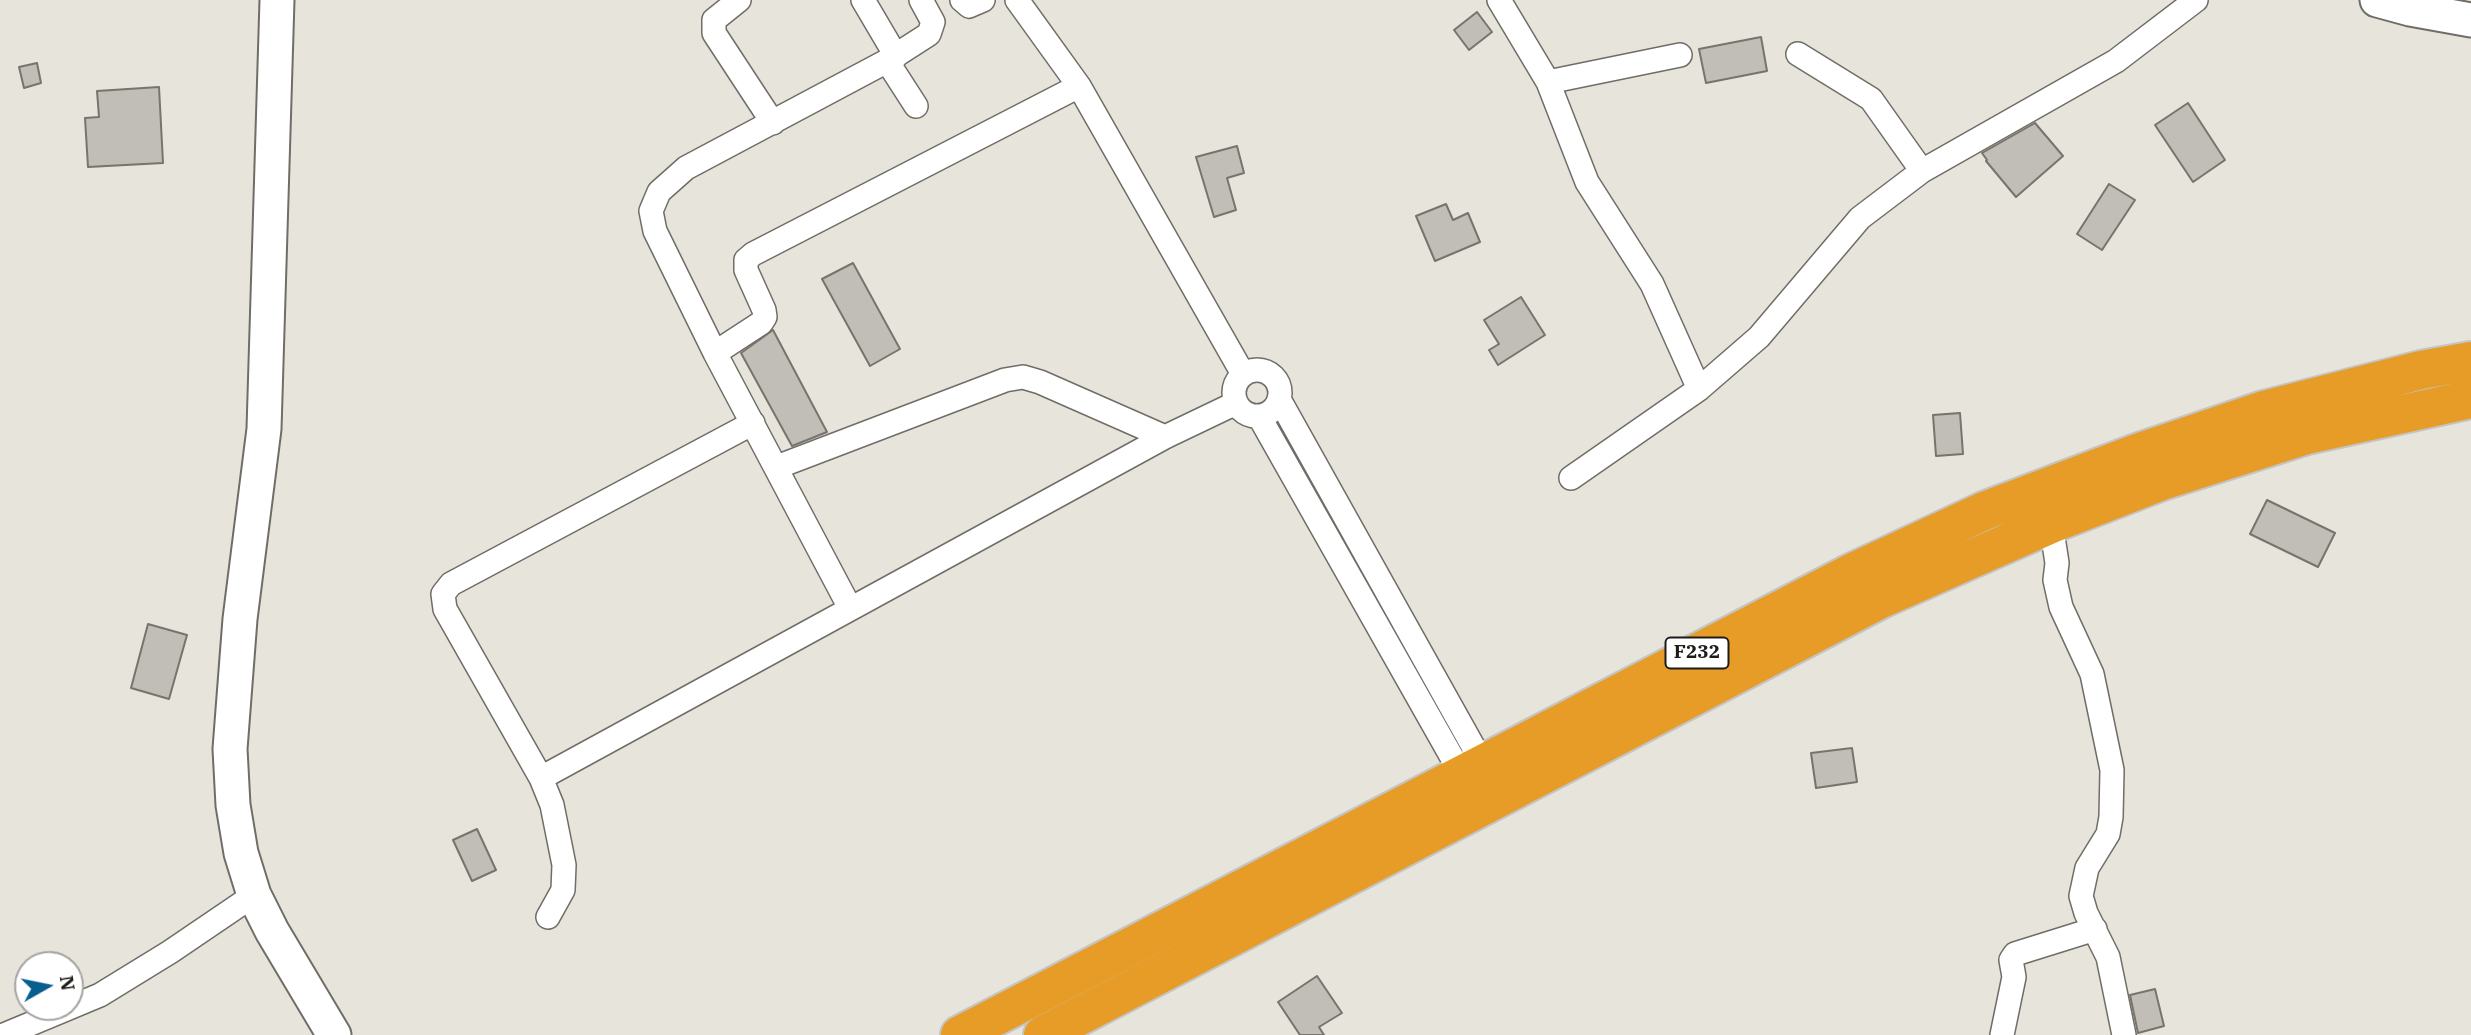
<!DOCTYPE html>
<html>
<head>
<meta charset="utf-8">
<style>
	body { margin:0 }
	#map { position:relative; width:2471px; height:1035px; overflow:hidden; background:#e7e4dc; font-family:"IBM Plex Serif",serif }
	canvas { display:block }
	.north { position:absolute; left:14px; top:951px; width:70px; height:70px; box-sizing:border-box; background:#fff; border:2px solid #a5a4a3; border-radius:50%; rotate:81deg; font-size:19px; font-weight:700; line-height:28px; text-align:center; color:#1d1c19 }
	.north::after { content:''; display:block; margin:auto; width:24px; height:32px; background:#095e90; clip-path:polygon(50% 0,100% 100%,50% 72%,0 100%) }
</style>
</head>
<body>
<div id="map">
<canvas width="2471" height="1035"></canvas>
<div class="north">N</div>
</div>
<script>
const g = document.querySelector('canvas').getContext('2d');
g.lineJoin = 'round';
function paint(path, color) { g.fillStyle = color; g.fill(path, 'evenodd'); }
const toPath = rows => new Path2D(rows.map(r => 'M' + r).join(''));
function strokePath(path, color, width, dash) { g.strokeStyle = color; g.lineWidth = width; g.lineCap = dash ? 'butt' : 'round'; g.setLineDash(dash || []); g.stroke(path); }
function write(font, color, halo, rows, align = 'center') {
  g.font = font + ' "IBM Plex Serif",serif'; g.lineWidth = 7; g.setLineDash([]); g.textBaseline = 'middle'; g.strokeStyle = halo; g.fillStyle = color; for (const [text, x, y, turn = 0] of rows) {
    g.save(); g.translate(x, y); g.rotate((+turn || 0) * Math.PI / 180); g.textAlign = isNaN(turn) ? turn : align; if (halo) g.strokeText(text, 0, 0); g.fillText(text, 0, 0); g.restore();
  }
}
const building = toPath([
	[1477,12,1492,32,1469,50,1454,30,1477,12],
	[1761,37,1767,71,1706,83,1699,49,1761,37],
	[37,63,41,83,24,88,19,67,37,63],
	[159,87,163,163,88,167,85,118,99,117,97,91,159,87],
	[2188,103,2225,160,2193,182,2155,125,2188,103],
	[2035,123,2063,156,2016,197,1986,161,1987,160,1982,153,2035,123],
	[1237,146,1244,173,1227,178,1236,210,1214,217,1196,157,1237,146],
	[2109,184,2135,200,2102,250,2077,234,2109,184],
	[1446,204,1453,220,1468,213,1480,242,1435,261,1416,216,1446,204],
	[853,263,900,349,870,366,822,279,853,263],
	[1521,297,1545,335,1498,365,1489,350,1499,344,1484,320,1521,297],
	[773,330,827,432,792,446,741,353,773,330],
	[1960,413,1963,454,1936,456,1933,415,1960,413],
	[2267,500,2335,533,2318,567,2250,534,2267,500],
	[148,624,187,635,169,699,131,688,148,624],
	[1852,748,1857,782,1816,788,1811,753,1852,748],
	[477,829,496,870,472,881,453,840,477,829],
	[1317,976,1342,1013,1319,1027,1324,1035,1300,1035,1278,1002,1317,976],
	[2155,989,2164,1026,2138,1033,2130,995,2155,989]
]);
paint(building, '#c0beb6');
strokePath(building, '#77746d', 2);
const street = toPath([
	[739,0,714,20,714,33,773,123],
	[863,0,896,56],
	[962,0,969,6,983,0],
	[1017,0,1079,86,1243,374],
	[1499,0,1548,82,1587,182,1652,284,1699,389],
	[1798,54,1871,99,1922,171],
	[887,61,916,106],
	[1548,82,1680,55],
	[715,353,761,323,765,317,764,310,746,270,746,260,753,254,1079,86],
	'1234 393a23 23 0 1 1 46 0a23 23 0 1 1-46 0Z',
	[1279,399,1483,764],
	[1259,416,1462,775],
	[777,467,1005,380,1023,377,1040,382,1165,437],
	[1571,478,1699,389,1759,337,1860,218,1922,171,2116,61,2196,0],
	[2051,524,2057,563,2055,580,2061,607,2092,674,2112,770,2111,817,2108,834,2087,868,2081,896,2086,913,2108,957,2124,1035],
	[850,608,715,353,655,231,651,211,659,192,686,168,887,61,929,34,933,22,921,0],
	[541,778,1165,437,1236,403],
	[548,917,563,890,564,865,552,805,541,778,445,609,443,594,451,584,753,423],
	[4,1035,100,995,170,952,254,895],
	[2002,1035,2014,977,2011,960,2015,954,2095,929]
]);
const secondary = toPath([
	[277,0,264,429,240,619,230,749,233,805,241,853,254,895,272,931,334,1035],
	[2377,0,2410,9,2471,20]
]);
const highway = toPath([
	[960,1035,1851,573,1984,511,2137,453,2264,410,2421,370,2471,361],
	[1043,1035,1883,598,2051,524,2162,481,2307,435,2471,399]
]);
strokePath(street, '#706d66', 26);
strokePath(secondary, '#706d66', 37);
strokePath(highway, '#c4c4c3', 42);
strokePath(street, '#fff', 23);
strokePath(secondary, '#fff', 33);
strokePath(highway, '#e69c26', 38);
for (const [x, y, w] of [
	[1697,653,63]
]) { const box = new Path2D(); box.roundRect(x - w / 2, y - 15.5, w, 31, 5); g.fillStyle = '#fff'; g.fill(box); strokePath(box, '#1d1c19', 2); }
write('bold 19px', '#1d1c19', null, [
	["F232",1697,653]
]);
</script>
</body>
</html>
